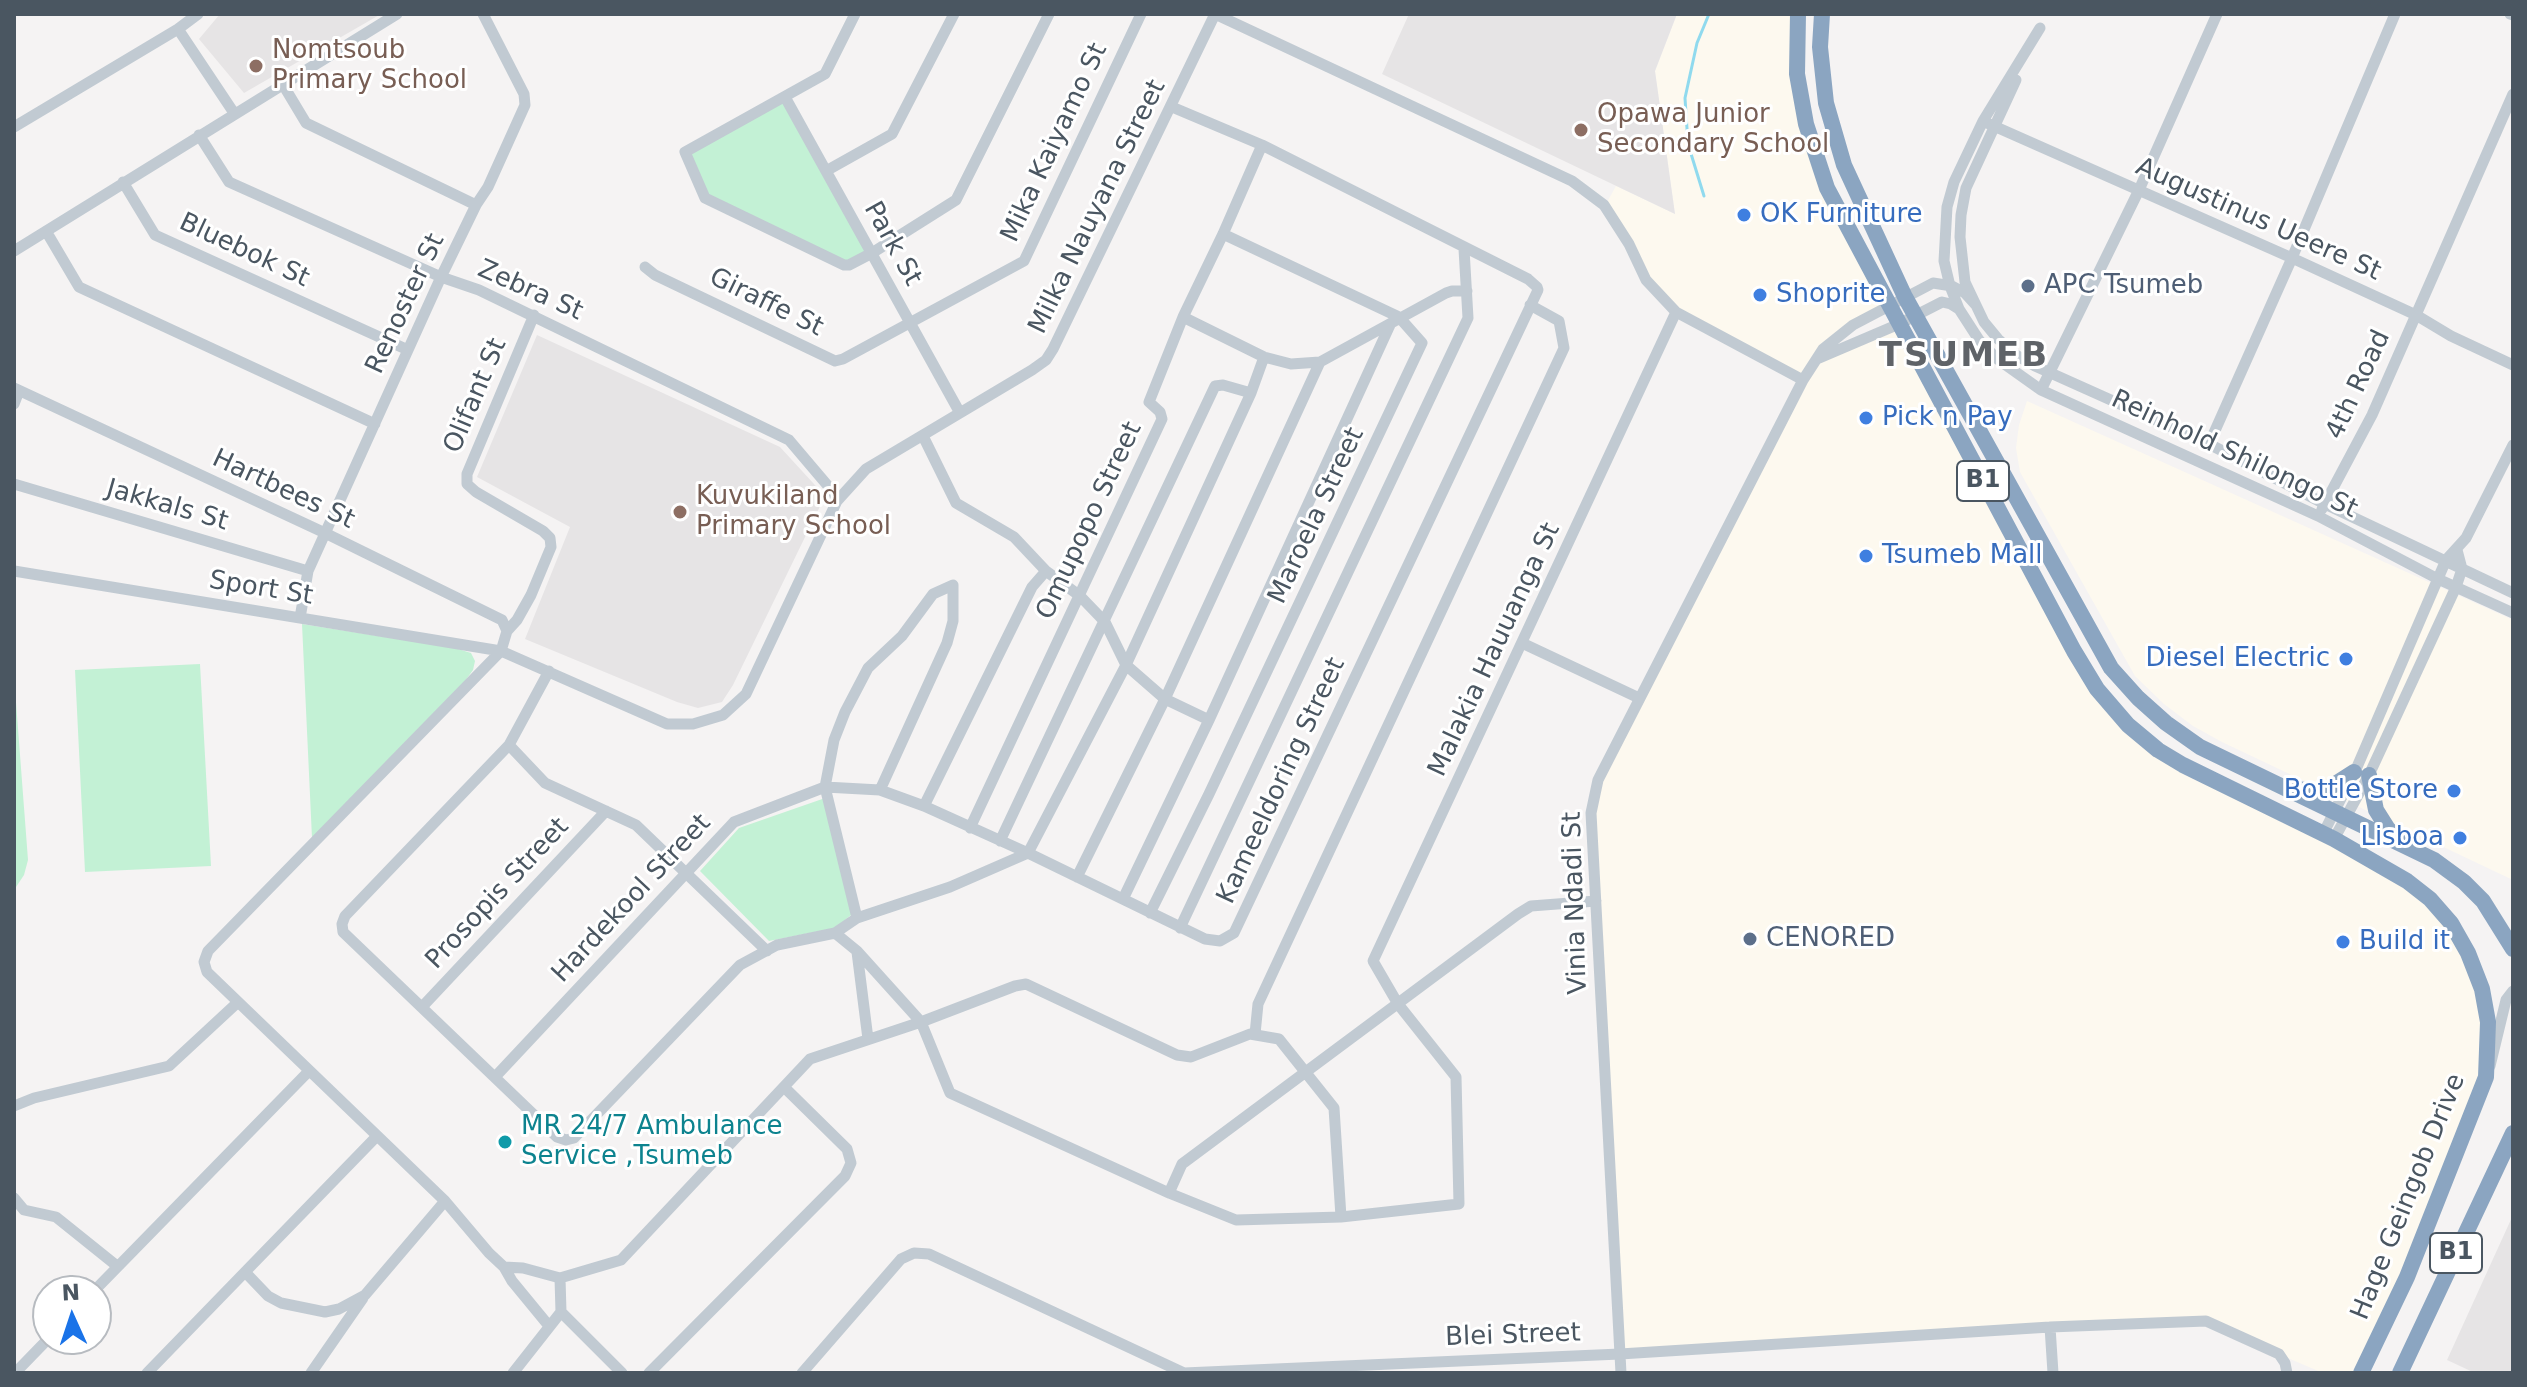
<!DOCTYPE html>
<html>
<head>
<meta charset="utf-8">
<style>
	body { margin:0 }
	#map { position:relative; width:2527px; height:1387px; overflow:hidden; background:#f5f3f3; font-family:"DejaVu Sans",sans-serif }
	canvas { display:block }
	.frame { position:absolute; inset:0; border:16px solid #4a5661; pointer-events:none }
	.north { position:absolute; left:32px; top:1275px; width:80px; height:80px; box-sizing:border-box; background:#fff; border:2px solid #b7bbc0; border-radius:50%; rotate:357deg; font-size:22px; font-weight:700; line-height:32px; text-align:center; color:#4a5661 }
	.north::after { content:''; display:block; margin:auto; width:28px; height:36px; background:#1a73e8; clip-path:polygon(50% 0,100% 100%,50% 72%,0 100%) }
</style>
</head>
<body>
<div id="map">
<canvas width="2527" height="1387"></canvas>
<div class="frame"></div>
<div class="north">N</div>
</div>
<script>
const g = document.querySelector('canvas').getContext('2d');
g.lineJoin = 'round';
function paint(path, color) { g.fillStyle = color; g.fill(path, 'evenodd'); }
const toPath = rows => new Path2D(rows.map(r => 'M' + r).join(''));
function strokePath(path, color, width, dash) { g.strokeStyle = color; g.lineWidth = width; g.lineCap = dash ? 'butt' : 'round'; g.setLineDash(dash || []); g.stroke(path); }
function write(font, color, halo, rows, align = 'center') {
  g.font = font + ' "DejaVu Sans",sans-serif'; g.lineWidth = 6; g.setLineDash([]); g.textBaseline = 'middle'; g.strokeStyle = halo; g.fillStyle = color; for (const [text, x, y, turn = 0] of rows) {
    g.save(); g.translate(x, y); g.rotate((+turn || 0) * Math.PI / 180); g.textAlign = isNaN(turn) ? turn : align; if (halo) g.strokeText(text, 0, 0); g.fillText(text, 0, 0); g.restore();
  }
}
paint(toPath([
	[1677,14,1798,14,1806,124,1889,306,1853,325,1817,358,1899,324,2074,651,2128,725,2430,899,2482,989,2486,1077,2361,1373,2323,1373,2199,1320,1620,1354,1591,813,1598,780,1803,380,1676,312,1646,280,1606,204,1616,186,1675,214,1655,71],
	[2027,401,2513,620,2513,880,2222,742,2193,726,2164,704,2135,676,2020,472,2016,448,2019,425]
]), '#fdf9ef');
paint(toPath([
	[220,14,381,14,244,93,199,39],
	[1409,14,1677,14,1655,71,1675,214,1382,74],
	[537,335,780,447,825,496,733,685,722,702,698,708,677,702,525,639,570,527,477,477],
	[2513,1215,2513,1373,2475,1373,2447,1360]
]), '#e6e4e5');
paint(toPath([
	[785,97,872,253,849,265,705,198,685,154],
	[302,624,455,648,471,653,475,661,473,670,465,681,312,838],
	[200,664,211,866,85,872,75,670],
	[14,676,28,860,24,875,14,890],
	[828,797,856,911,835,928,769,941,700,871,739,828]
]), '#c3f1d5');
strokePath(toPath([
	[1704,196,1688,144,1685,98,1697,43,1709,14]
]), '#90daee', 3);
strokePath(toPath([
	[855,14,825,74,685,152,705,198,844,265,849,265,872,253,956,200,1049,14],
	[1215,14,1572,181,1604,205,1629,244,1646,280,1676,312,1803,380],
	[2510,14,2513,15],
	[2040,28,1983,121,1954,182,1947,207,1944,261,1950,286,1959,309,1979,340,1996,358,2041,390,2318,516,2438,579,2513,613],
	[178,29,234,113],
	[2016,80,1966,188,1961,215,1960,237,1965,282,1984,322,1998,339,2016,355,2035,366,2209,444,2325,504,2513,593],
	[282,83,306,123,476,205],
	[785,97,960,413],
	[1987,123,2292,258,2416,315,2451,336,2513,365],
	[14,127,178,29,198,14],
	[199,135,229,182,441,277,479,290,789,440,834,493,837,501],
	[826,171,892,134,954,14],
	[123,182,155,235,408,350],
	[46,231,79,287,375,424],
	[14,251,397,14],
	[645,267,655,275,835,361,843,359,1024,261,1141,14],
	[1183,317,1264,357,1291,364,1320,362,1446,293,1452,291,1467,291],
	[1817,359,1899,324,1942,302,1951,304,1959,309],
	[14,388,325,533,502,620,507,631,501,651,208,951,204,962,207,972,445,1201,489,1253,504,1267,523,1268,560,1278,621,1260,810,1059,921,1022,1015,986,1026,984,1177,1055,1191,1057,1250,1034,1279,1039,1334,1108,1341,1217],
	[2041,390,2139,190,2217,14],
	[14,404,19,391],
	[923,436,956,503,1014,537,1046,571,1080,596,1105,622,1126,665,1165,699,1209,720],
	[2209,444,2292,258,2395,14],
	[14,484,308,571],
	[2322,509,2372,415,2513,94],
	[14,571,501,651,667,724,693,724,723,715,746,694,837,501,866,469,1032,370,1046,360,1053,349,1215,14],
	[300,618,308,571,441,277,476,205,488,187,525,105,524,94,483,14],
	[507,631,517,620,531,595,551,547,550,538,543,531,476,492,467,484,467,474,534,315],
	[1522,643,1639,698],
	[549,671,509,745,345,916,342,924,343,932,557,1137,566,1140,574,1138,740,965,777,945,835,933,857,918,950,887,1028,853,1205,939,1220,941,1234,933,1538,290,1537,287,1528,279,1262,145,1172,107],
	[509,745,545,783,636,825,767,951],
	[924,806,1032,587,1046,571],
	[970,828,1162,419,1160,412,1149,402,1183,317,1223,234,1262,145],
	[2323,834,2357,767,2446,560,2466,538,2513,445],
	[2334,839,2369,775,2456,587,2462,569,2457,550],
	[1000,841,1215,386,1223,385,1251,393],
	[1077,877,1165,699,1320,362],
	[1123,899,1209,720,1390,325],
	[1150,913,1209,794,1422,343,1399,317,1223,234],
	[857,918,825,787,834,740,845,712,868,668,902,636,933,594,953,585,953,621,947,643,880,790],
	[1180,928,1468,318,1464,249],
	[835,933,857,951,921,1022,950,1093,1169,1193,1236,1220,1341,1217,1459,1204,1456,1077,1398,1004,1373,961,1676,312],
	[857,952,868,1039],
	[422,1007,606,811],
	[1255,1034,1258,1004,1564,348,1559,321,1530,305],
	[2490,1066,2506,1000,2513,991],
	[495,1077,734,822,825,787,880,790,924,806,1028,853,1126,665,1251,393,1264,357],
	[14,1106,34,1098,169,1066,237,1003],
	[1169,1193,1182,1164,1518,914,1531,906,1596,901],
	[14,1198,24,1210,56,1217,117,1266],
	[504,1267,512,1281,549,1326],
	[246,1273,268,1296,281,1303,325,1312,339,1309,365,1295,445,1201],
	[560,1278,561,1312,622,1373],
	[94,1291,309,1071],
	[2050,1327,2053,1373],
	[15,1373,48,1339],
	[147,1373,377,1136],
	[311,1373,363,1298],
	[513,1373,561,1312],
	[649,1373,845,1176,851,1163,847,1149,785,1088],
	[802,1373,901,1259,914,1253,929,1254,1184,1373,1620,1354,2050,1327,2206,1321,2279,1354,2285,1363,2287,1373],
	[1621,1373,1591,813,1598,780,1803,380,1823,349,1853,325,1933,283,1952,286,1965,293,1975,304]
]), '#c1cad2', 11);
strokePath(toPath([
	[1798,14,1797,74,1806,124,1827,188,2074,651,2097,689,2128,725,2158,750,2183,765,2334,839,2407,881,2430,899,2451,923,2468,953,2482,989,2488,1022,2486,1077,2407,1277,2361,1373],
	[1822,14,1820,47,1826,103,1844,165,1905,297,2111,668,2138,698,2166,723,2200,747,2434,860,2464,882,2483,901,2513,949],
	[2369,775,2376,810,2388,829,2397,837],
	[2295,789,2317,791,2329,788,2354,772],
	[2400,1373,2513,1133]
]), '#8ba5c1', 16);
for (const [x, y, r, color] of [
	[256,66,8,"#8d6e63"],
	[1581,130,8,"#8d6e63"],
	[1744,215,8,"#3f7fe0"],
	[2028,286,8,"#5c6f8a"],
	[1760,295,8,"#3f7fe0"],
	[1866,418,8,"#3f7fe0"],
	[680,512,8,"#8d6e63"],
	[1866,556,8,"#3f7fe0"],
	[2346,659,8,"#3f7fe0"],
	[2454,791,8,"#3f7fe0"],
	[2460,838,8,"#3f7fe0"],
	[1750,939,8,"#5c6f8a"],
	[2343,942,8,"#3f7fe0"],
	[505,1142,8,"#0f9aa8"]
]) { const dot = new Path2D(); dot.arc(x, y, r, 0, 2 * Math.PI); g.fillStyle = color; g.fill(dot); strokePath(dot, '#fff', 3); }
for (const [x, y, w] of [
	[1983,481,52],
	[2456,1253,52]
]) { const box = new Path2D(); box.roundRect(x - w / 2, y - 20, w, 40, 6); g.fillStyle = '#fff'; g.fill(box); strokePath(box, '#4a5661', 2); }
write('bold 24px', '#4a5661', null, [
	["B1",1983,481],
	["B1",2456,1253]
]);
write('26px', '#785e54', '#fff', [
	["Nomtsoub",272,51],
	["Primary School",272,81],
	["Opawa Junior",1597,115],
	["Secondary School",1597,145],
	["Kuvukiland",696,497],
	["Primary School",696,527]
], 'left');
write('26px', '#4a5661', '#fff', [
	["Mika Kaiyamo St",1055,143,-65],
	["Milka Nauyana Street",1098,207,-64],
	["Augustinus Ueere St",2258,220,24],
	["Park St",892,244,61],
	["Bluebok St",244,251,25],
	["Zebra St",530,291,24],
	["Giraffe St",766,303,26],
	["Renoster St",406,304,-65],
	["4th Road",2359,385,-65],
	["Olifant St",476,396,-67],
	["Reinhold Shilongo St",2234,455,25],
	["Hartbees St",283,490,25],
	["Jakkals St",167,506,16],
	["Maroela Street",1317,516,-65],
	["Omupopo Street",1090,521,-65],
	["Sport St",261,589,9],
	["Malakia Hauuanga St",1495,650,-65],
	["Kameeldoring Street",1282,781,-65],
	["Prosopis Street",498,894,-47],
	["Hardekool Street",632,899,-47],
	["Vinia Ndadi St",1576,903,-92],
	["Hage Geingob Drive",2409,1197,-68],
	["Blei Street",1513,1336,-2]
]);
write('26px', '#366cbe', '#fff', [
	["OK Furniture",1760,215],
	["Shoprite",1776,295],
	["Pick n Pay",1882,418],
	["Tsumeb Mall",1882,556],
	["Diesel Electric",2330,659,"right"],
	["Bottle Store",2438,791,"right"],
	["Lisboa",2444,838,"right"],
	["Build it",2359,942]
], 'left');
write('26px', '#4e5e75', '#fff', [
	["APC Tsumeb",2044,286],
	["CENORED",1766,939]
], 'left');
write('26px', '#0d838f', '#fff', [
	["MR 24/7 Ambulance",521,1127],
	["Service ,Tsumeb",521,1157]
], 'left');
g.letterSpacing = '2px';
write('bold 34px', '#5f6368', '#fff', [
	["TSUMEB",1964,357]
]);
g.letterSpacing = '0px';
</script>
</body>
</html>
